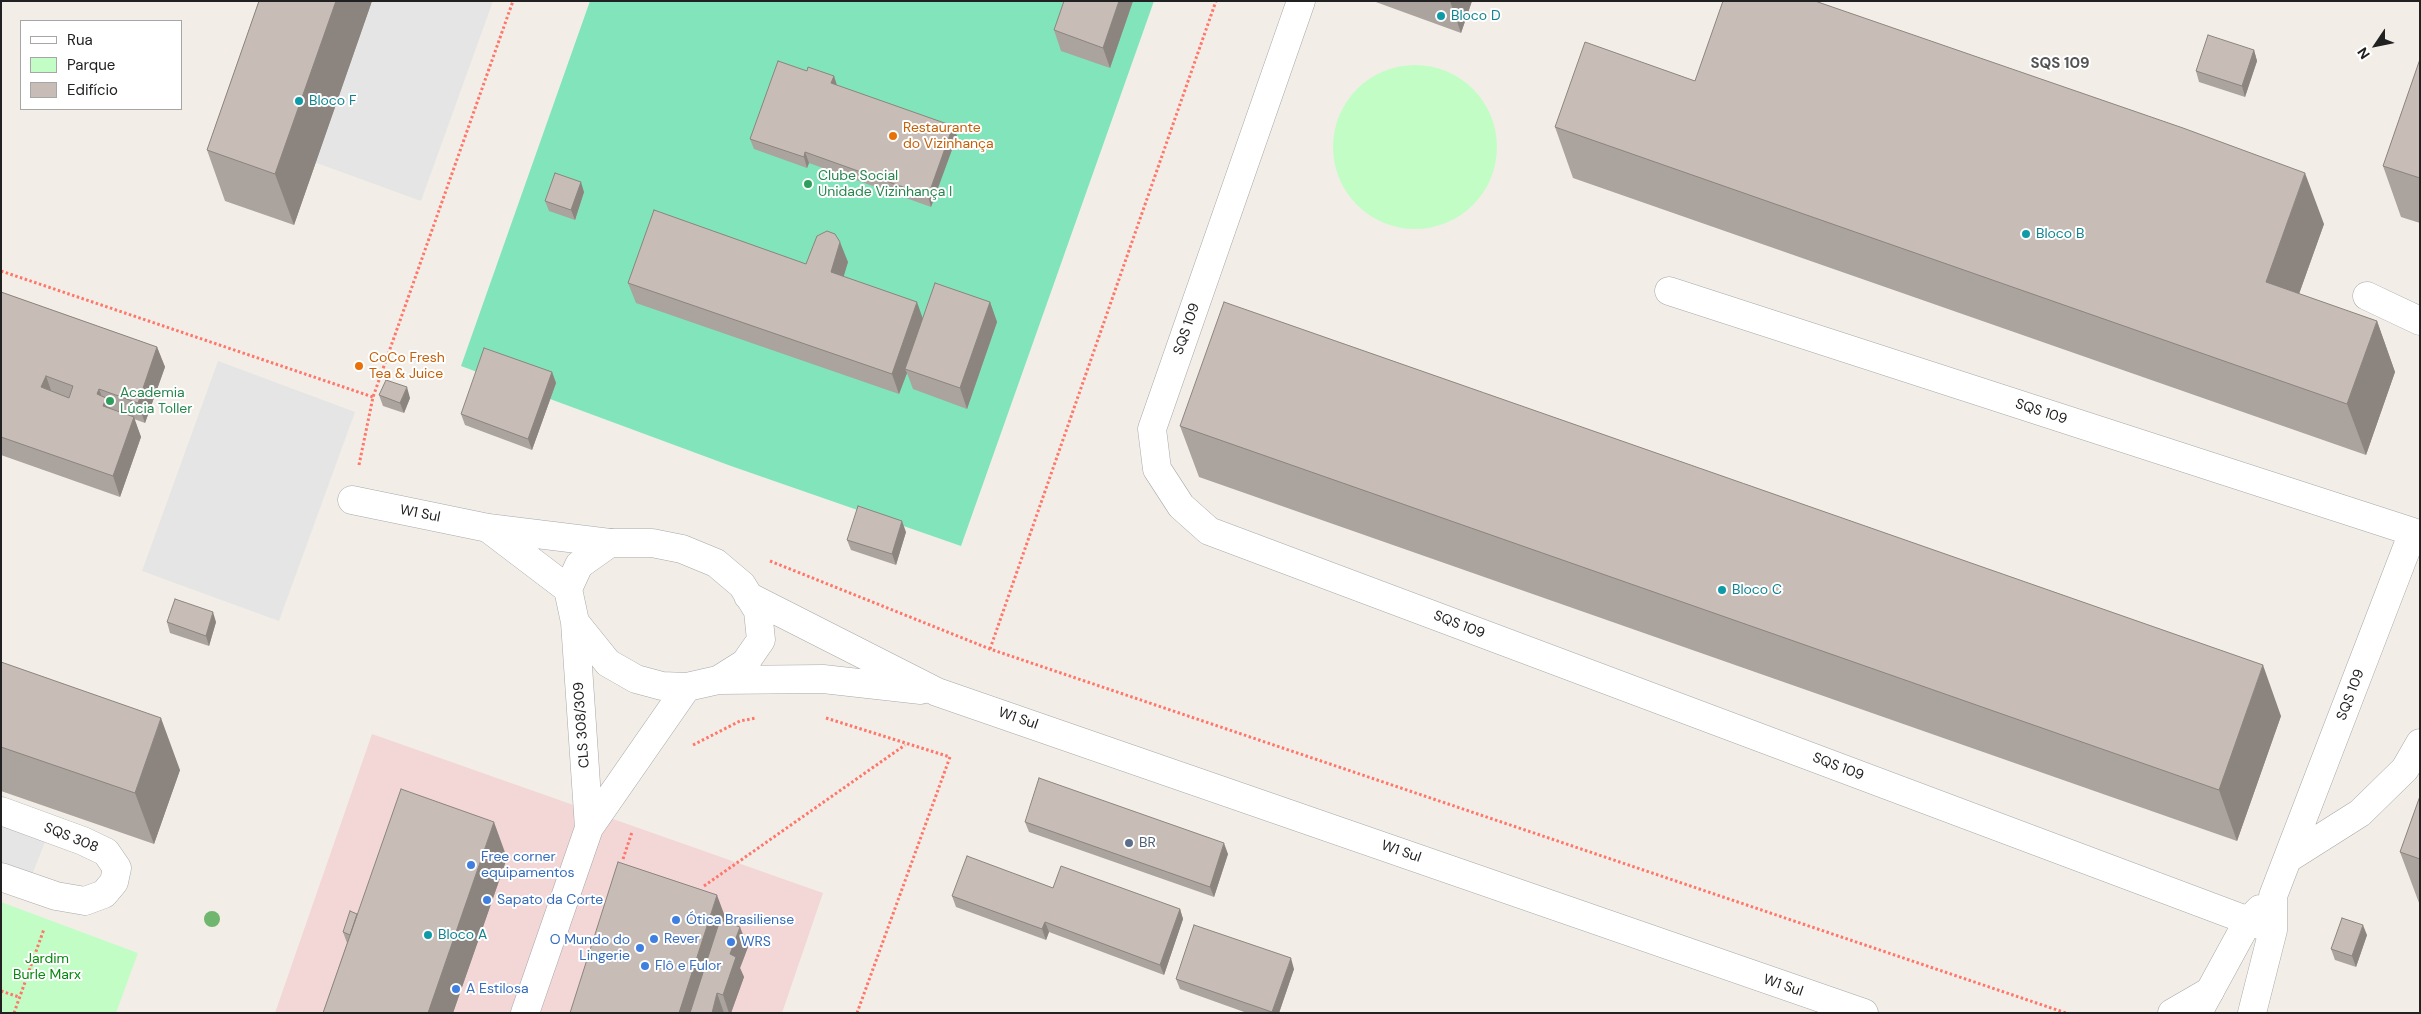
<!DOCTYPE html>
<html>
<head>
<meta charset="utf-8">
<style>
	body { margin:0 }
	#map { position:relative; width:2421px; height:1014px; overflow:hidden; background:#f2eee7; font-family:"DM Sans",sans-serif }
	canvas { display:block }
	.frame { position:absolute; inset:0; border:2px solid #212121; pointer-events:none }
	.legend { position:absolute; left:20px; top:20px; width:162px; height:90px; box-sizing:border-box; background:#fff; border:1px solid #a6a6a6; margin:0; padding:6px 9px; list-style:none; font-size:15px; color:#212121 }
	.legend li { display:flex; align-items:center; gap:10px; height:25px }
	.legend b { width:25px; border:1px solid #a6a6a6 }
	.north { position:absolute; left:2351px; top:20px; width:50px; height:50px; -webkit-text-stroke:4px #fff; paint-order:stroke; rotate:236deg; font-size:14px; font-weight:700; line-height:20px; text-align:center; color:#212121 }
	.north::after { content:''; display:block; margin:auto; width:18px; height:22px; background:#212121; clip-path:polygon(50% 0,100% 100%,50% 72%,0 100%) }
</style>
</head>
<body>
<div id="map">
<canvas width="2421" height="1014"></canvas>
<div class="frame"></div>
<ul class="legend">
<li><b style="height:6px;background:#fff"></b>Rua</li>
<li><b style="height:14px;background:#c3fdc6"></b>Parque</li>
<li><b style="height:14px;background:#c7bdb6"></b>Edifício</li>
</ul>
<div class="north">N</div>
</div>
<script>
const g = document.querySelector('canvas').getContext('2d');
g.lineJoin = 'round';
function paint(path, color) { g.fillStyle = color; g.fill(path, 'evenodd'); }
const toPath = rows => new Path2D(rows.map(r => 'M' + r).join(''));
function strokePath(path, color, width, dash) { g.strokeStyle = color; g.lineWidth = width; g.lineCap = dash ? 'butt' : 'round'; g.setLineDash(dash || []); g.stroke(path); }
function write(font, color, halo, rows, align = 'center') {
  g.font = font + ' "DM Sans",sans-serif'; g.lineWidth = 4; g.setLineDash([]); g.textBaseline = 'middle'; g.strokeStyle = halo; g.fillStyle = color; for (const [text, x, y, turn = 0] of rows) {
    g.save(); g.translate(x, y); g.rotate((+turn || 0) * Math.PI / 180); g.textAlign = isNaN(turn) ? turn : align; if (halo) g.strokeText(text, 0, 0); g.fillText(text, 0, 0); g.restore();
  }
}
paint(toPath([
	[372,734,823,893,782,1013,275,1013]
]), '#f3d6d6');
paint(toPath([
	'1333 147a82 82 0 1 1 164 0a82 82 0 1 1-164 0Z',
	[1,902,138,953,116,1013,1,1013]
]), '#c3fdc6');
paint(toPath([
	[590,1,1154,1,961,546,731,466,461,366]
]), '#81e4bb');
paint(toPath([
	[371,1,493,1,421,201,314,162],
	[218,361,355,412,279,621,142,571],
	[1,821,47,837,30,880,1,870]
]), '#e5e5e5');
const minor = toPath([
	[1301,1,1152,429,1157,469,1181,506,1209,531,2273,930],
	[1669,291,2413,532,2273,896,2273,930,2252,1013],
	[2367,296,2420,321],
	[352,500,488,528,610,543],
	[489,529,568,589],
	[1,811,83,841,106,852,117,868,114,882,104,894,85,901,56,896,1,877],
	[2289,858,2360,813,2405,769,2420,743],
	[2199,1011,2248,921,2260,909]
]);
const tertiary = toPath([
	[610,543,652,543,682,549,716,563,742,585,758,611,761,640,745,663,718,680,687,687,662,686,636,679,608,663,575,622,568,589,579,565,610,543],
	[748,596,937,692,1864,1013],
	[575,622,589,828],
	[718,680,823,679,921,690],
	[525,1013,589,828,687,687],
	[2172,1013,2210,991]
]);
strokePath(minor, '#a8a8a8', 29);
strokePath(tertiary, '#a8a8a8', 29);
strokePath(toPath([
	[1,271,373,397],
	[359,465,373,397,513,1],
	[770,561,990,649,2066,1013],
	[990,649,1216,1],
	[826,718,950,757,857,1013],
	[693,745,740,721,756,718],
	[623,859,632,832],
	[704,886,905,745],
	[1,991,19,997],
	[14,1013,44,929]
]), '#ff766a', 3, [2.5, 2.5]);
strokePath(minor, '#fff', 28);
strokePath(tertiary, '#fff', 28);
g.fillStyle = '#70b66f';
for (const [x, y] of [
	[212,919]
]) { g.beginPath(); g.arc(x, y, 8, 0, 2 * Math.PI); g.fill(); }
paint(toPath([
	[259,1,372,1,294,225,225,201,207,150],
	[1133,1,1110,68,1061,51,1054,30],
	[1373,1,1472,1,1461,33],
	[2254,50,2257,61,2245,97,2199,82,2196,71],
	[2420,59,2420,223,2401,217,2383,166],
	[807,71,834,76,837,85,957,136,931,207,809,163,807,168,754,149,750,139],
	[1695,81,2324,224,2299,294,2377,321,2395,372,2366,455,1573,178,1555,127],
	[584,192,575,220,549,211,545,201],
	[848,262,843,276,923,319,990,302,997,322,967,409,913,389,907,373,899,394,636,303,628,283,806,264],
	[1,292,157,347,165,367,145,423,134,419,141,437,120,497,1,455],
	[552,372,556,383,532,450,465,425,461,414],
	[379,395,410,398,404,413,383,406],
	[1180,426,2281,716,2237,841,1199,477],
	[906,532,896,565,851,550,847,540],
	[167,622,216,622,209,646,170,633],
	[1,662,180,770,154,844,1,791],
	[2420,796,2420,904,2419,903,2400,852],
	[1025,822,1228,854,1214,897,1029,832],
	[507,858,453,1013,323,1013,347,943,343,932,357,914],
	[1053,888,1180,909,1183,919,1164,975,1049,932,1046,940,956,907,952,896],
	[728,922,748,947,740,968,744,977,731,1013,570,1013],
	[2367,935,2356,967,2335,960,2331,949],
	[1294,969,1279,1013,1247,1013,1180,989,1176,979]
]), '#aba39d');
paint(toPath([
	[336,1,372,1,294,225,275,174],
	[1119,1,1133,1,1110,68,1103,48],
	[1450,1,1472,1,1461,33],
	[2254,50,2257,61,2245,97,2242,86],
	[834,76,837,86,831,83],
	[953,126,957,136,931,207,928,196],
	[805,152,809,163,807,168,804,157],
	[2305,173,2324,224,2285,333,2266,282],
	[581,182,584,192,575,220,571,210],
	[840,242,848,262,839,292,831,272],
	[917,302,924,322,905,369,907,373,899,394,892,374],
	[990,302,997,322,967,409,960,388],
	[2377,321,2395,372,2366,455,2347,404],
	[157,347,165,367,145,423,138,403],
	[552,372,556,383,532,450,528,439],
	[46,376,53,396,41,387],
	[407,387,410,398,404,413,400,403],
	[99,389,104,403,106,398,114,418,110,426,97,394],
	[134,417,141,437,120,497,113,476],
	[902,521,906,532,896,565,892,554],
	[213,612,216,622,209,646,206,636],
	[2263,665,2281,716,2237,841,2219,790],
	[161,718,180,770,154,844,135,793],
	[494,822,507,858,453,1013,428,1013],
	[1224,843,1228,854,1214,897,1210,887],
	[717,895,730,930,704,1013,679,1013],
	[1180,909,1183,919,1164,975,1160,965],
	[1045,922,1049,932,1046,940,1042,929],
	[2363,925,2367,935,2356,967,2352,956],
	[740,927,748,947,740,968,744,977,731,1013,729,1013,723,995,730,954],
	[1291,958,1294,969,1279,1013,1272,1013],
	[717,993,724,1013,712,1013]
]), '#8b847f');
const building = toPath([
	[259,1,336,1,275,174,207,150,259,1],
	[1064,1,1119,1,1103,48,1054,30,1064,1],
	[1723,1,1815,1,2183,128,2305,173,2266,282,2377,321,2347,404,1555,127,1585,42,1695,81,1723,1],
	[2208,35,2254,50,2242,86,2196,71,2208,35],
	[2420,59,2420,178,2383,166,2420,59],
	[778,61,807,71,808,67,834,76,831,83,953,126,928,196,805,152,804,157,750,139,778,61],
	[555,173,581,182,571,210,545,201,555,173],
	[654,210,806,264,817,236,827,231,835,234,840,242,831,272,917,302,892,374,628,283,654,210],
	[935,283,990,302,960,388,905,369,935,283],
	[1,292,157,347,138,403,99,389,97,394,106,398,103,406,134,417,113,476,1,437,1,292],
	[46,376,73,386,69,398,41,387,46,376],
	[1224,302,2263,665,2219,790,1180,426,1224,302],
	[484,348,552,372,528,439,461,414,484,348],
	[386,380,407,387,400,403,379,395,386,380],
	[858,506,902,521,892,554,847,540,858,506],
	[175,599,213,612,206,636,167,622,175,599],
	[1,662,161,718,135,793,1,747,1,662],
	[1039,778,1224,843,1210,887,1025,822,1039,778],
	[401,789,494,822,428,1013,323,1013,401,789],
	[2420,796,2420,859,2400,852,2420,796],
	[967,856,1053,888,1061,866,1180,909,1160,965,1045,922,1042,929,952,896,967,856],
	[618,862,717,895,679,1013,570,1013,618,862],
	[350,911,357,914,350,935,343,932,350,911],
	[2342,918,2363,925,2352,956,2331,949,2342,918],
	[720,920,740,927,730,954,736,957,723,995,717,993,712,1013,690,1013,720,920],
	[1194,925,1291,958,1272,1012,1176,979,1194,925]
]);
paint(building, '#c7bdb6');
strokePath(building, '#8b847f', 1);
for (const [x, y, r, color] of [
	[1441,16,5,"#0f9aa8"],
	[299,101,5,"#0f9aa8"],
	[893,136,5,"#e8710a"],
	[808,184,5,"#2e9e5b"],
	[2026,234,5,"#0f9aa8"],
	[359,366,5,"#e8710a"],
	[110,401,5,"#2e9e5b"],
	[1722,590,5,"#0f9aa8"],
	[1129,843,5,"#5c6f8a"],
	[471,865,5,"#3f7fe0"],
	[487,900,5,"#3f7fe0"],
	[676,920,5,"#3f7fe0"],
	[428,935,5,"#0f9aa8"],
	[654,939,5,"#3f7fe0"],
	[731,942,5,"#3f7fe0"],
	[640,948,5,"#3f7fe0"],
	[645,966,5,"#3f7fe0"],
	[456,989,5,"#3f7fe0"]
]) { const dot = new Path2D(); dot.arc(x, y, r, 0, 2 * Math.PI); g.fillStyle = color; g.fill(dot); strokePath(dot, '#fff', 2); }
write('14px', '#0d838f', '#fff', [
	["Bloco D",1451,16],
	["Bloco F",309,101],
	["Bloco B",2036,234],
	["Bloco C",1732,590],
	["Bloco A",438,935]
], 'left');
write('14px', '#c56008', '#fff', [
	["Restaurante",903,128],
	["do Vizinhança",903,144],
	["CoCo Fresh",369,358],
	["Tea & Juice",369,374]
], 'left');
write('14px', '#27864d', '#fff', [
	["Clube Social",818,176],
	["Unidade Vizinhança I",818,192],
	["Academia",120,393],
	["Lúcia Toller",120,409]
], 'left');
write('14px', '#212121', '#fff', [
	["SQS 109",1187,329,-71],
	["SQS 109",2041,412,18],
	["W1 Sul",420,514,11],
	["SQS 109",1459,625,21],
	["SQS 109",2351,695,-69],
	["W1 Sul",1018,719,19],
	["CLS 308/309",582,725,-94],
	["SQS 109",1838,767,21],
	["SQS 308",71,838,22],
	["W1 Sul",1401,852,19],
	["W1 Sul",1783,986,19]
]);
write('14px', '#4e5e75', '#fff', [
	["BR",1139,843]
], 'left');
write('14px', '#366cbe', '#fff', [
	["Free corner",481,857],
	["equipamentos",481,873],
	["Sapato da Corte",497,900],
	["Ótica Brasiliense",686,920],
	["Rever",664,939],
	["O Mundo do",630,940,"right"],
	["Lingerie",630,956,"right"],
	["WRS",741,942],
	["Flô e Fulor",655,966],
	["A Estilosa",466,989]
], 'left');
write('14px', '#05880d', '#fff', [
	["Jardim",47,959],
	["Burle Marx",47,975]
]);
write('bold 15px', '#545454', '#fff', [
	["SQS 109",2060,64]
]);
</script>
</body>
</html>
